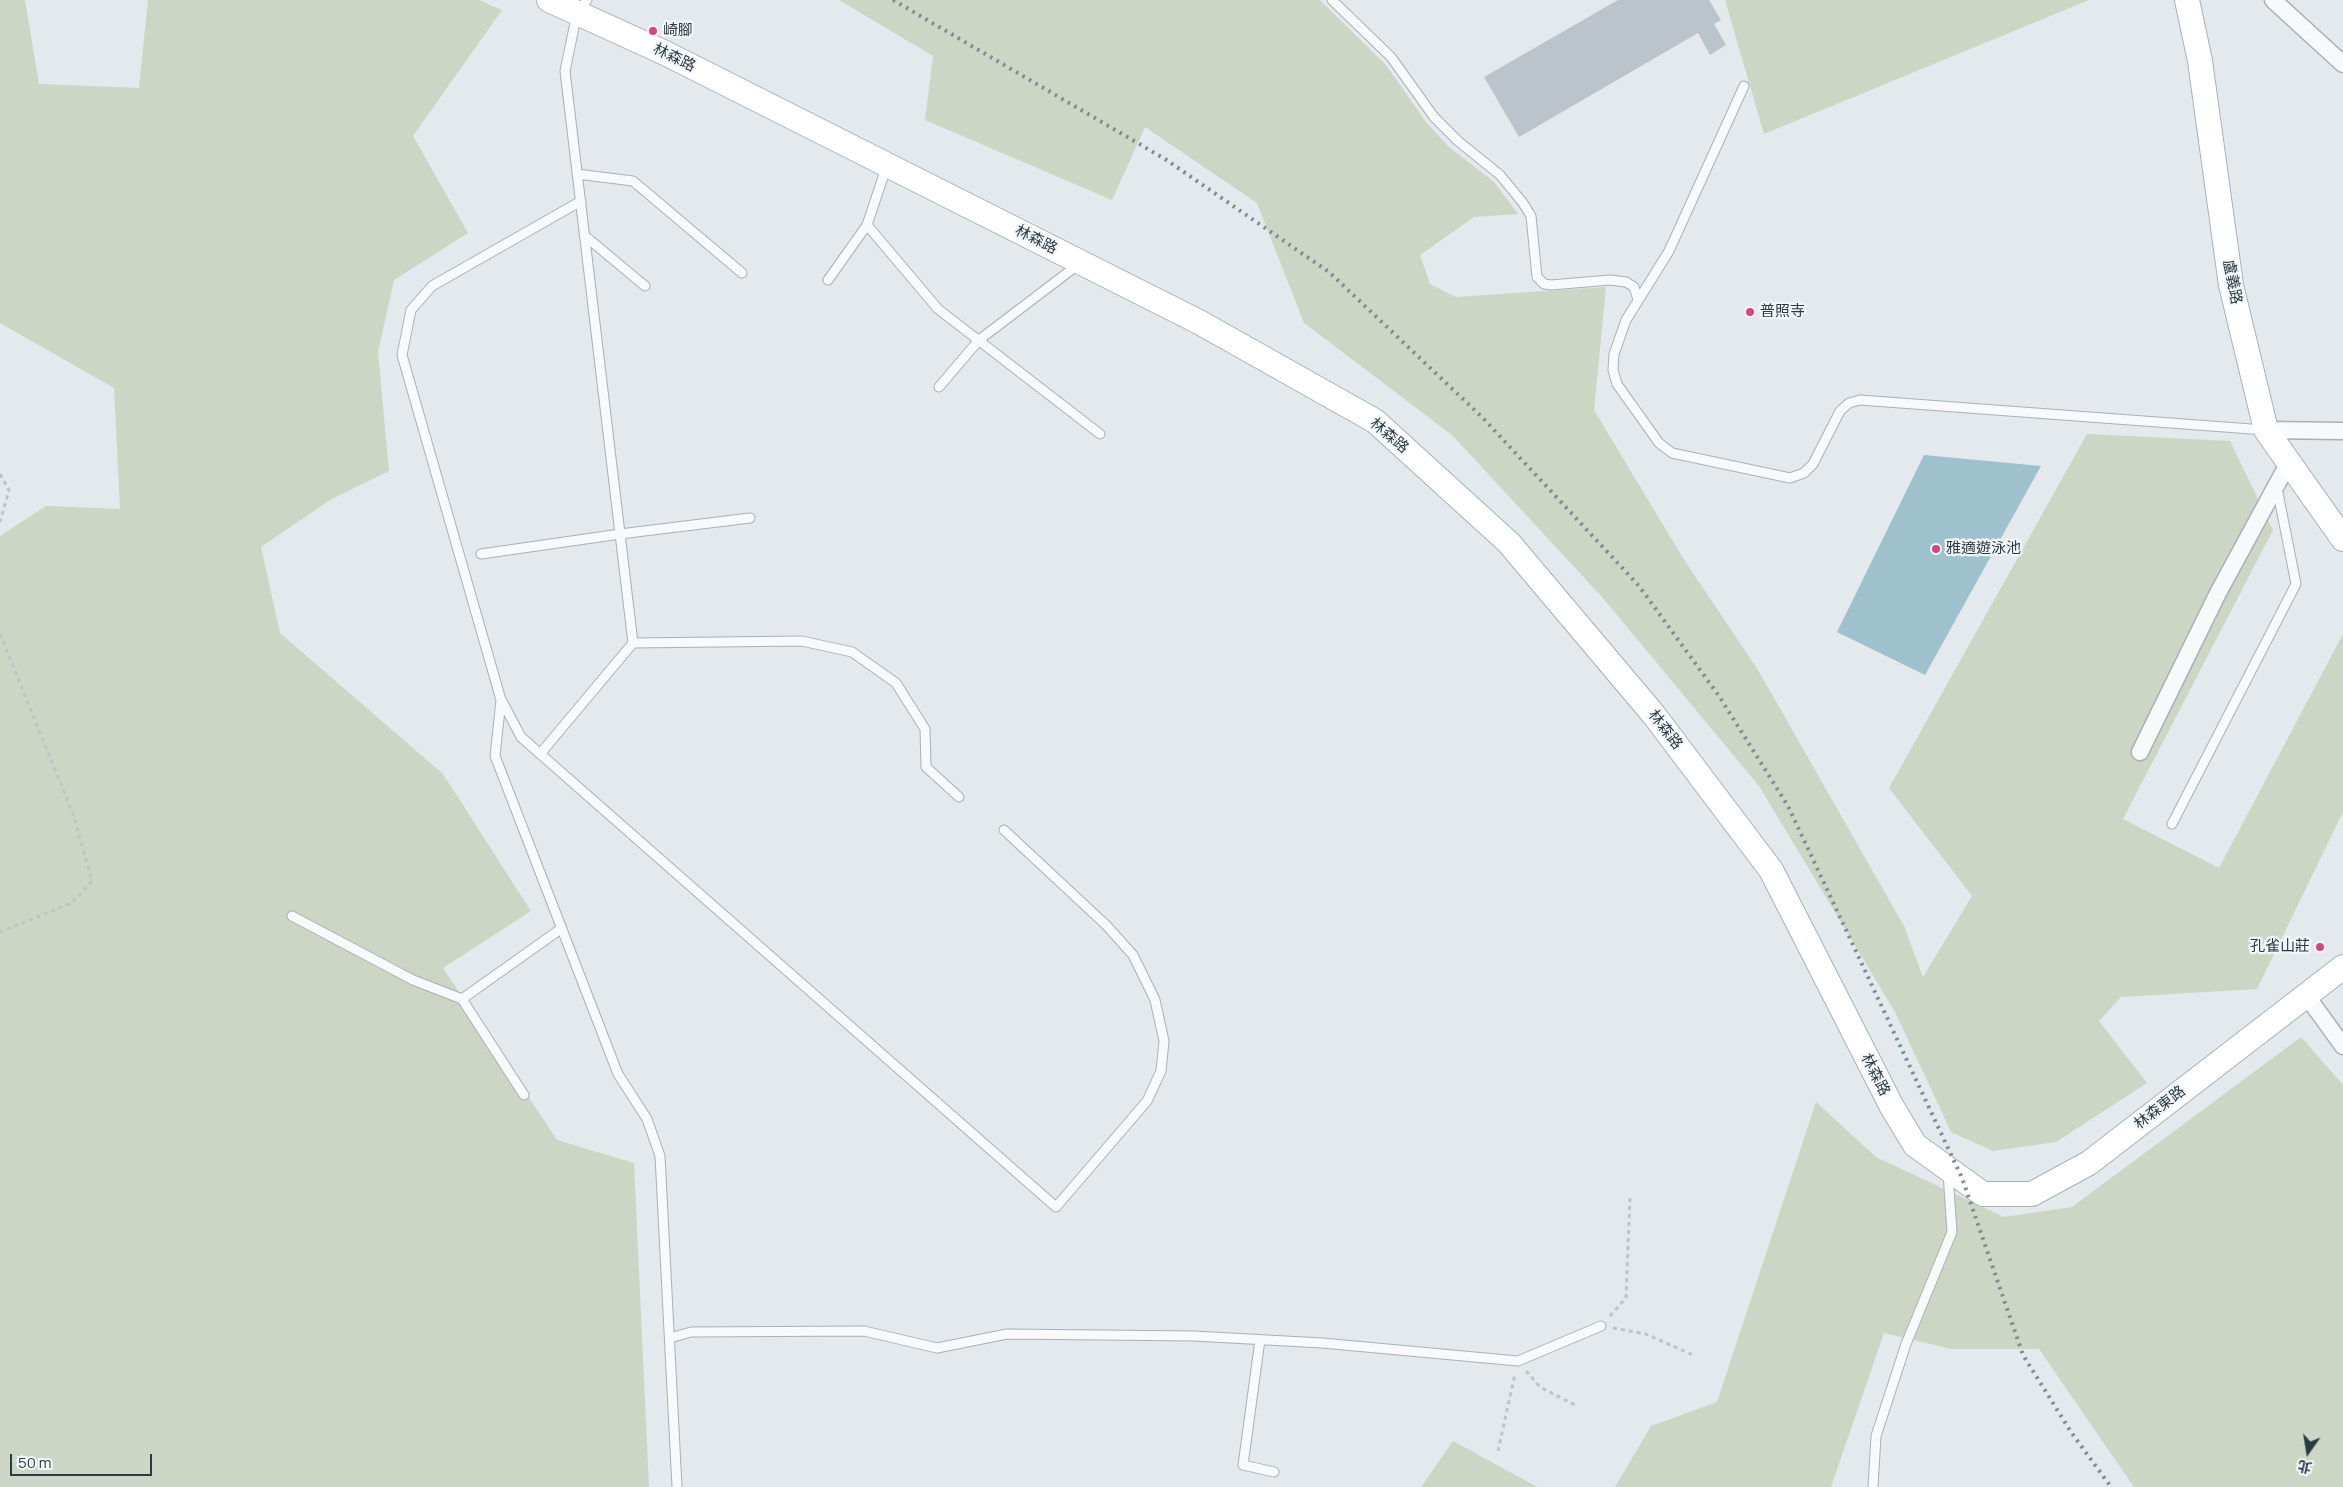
<!DOCTYPE html>
<html>
<head>
<meta charset="utf-8">
<style>
	body { margin:0 }
	#map { position:relative; width:2343px; height:1487px; overflow:hidden; background:#e3e9ec; font-family:Manrope,"Noto Sans TC",sans-serif }
	canvas { display:block }
	.north { position:absolute; left:2283px; top:1427px; width:50px; height:50px; -webkit-text-stroke:4px #f3f7f9; paint-order:stroke; rotate:193deg; font-size:14px; font-weight:700; line-height:20px; text-align:center; color:#2a3b45 }
	.north::after { content:''; display:block; margin:auto; width:18px; height:22px; background:#2a3b45; clip-path:polygon(50% 0,100% 100%,50% 72%,0 100%) }
	.scale { position:absolute; left:10px; top:1454px; width:142px; height:22px; box-sizing:border-box; border:2px solid #2a3b45; border-top:0; padding-left:6px; font-size:15px; line-height:18px; white-space:nowrap; color:#2a3b45; -webkit-text-stroke:4px #f3f7f9; paint-order:stroke }
</style>
</head>
<body>
<div id="map">
<canvas width="2343" height="1487"></canvas>
<div class="north">北</div>
<div class="scale">50 m</div>
</div>
<script>
const g = document.querySelector('canvas').getContext('2d');
g.lineJoin = 'round';
function paint(path, color) { g.fillStyle = color; g.fill(path, 'evenodd'); }
const toPath = rows => new Path2D(rows.map(r => 'M' + r).join(''));
function strokePath(path, color, width, dash) { g.strokeStyle = color; g.lineWidth = width; g.lineCap = dash ? 'butt' : 'round'; g.setLineDash(dash || []); g.stroke(path); }
function write(font, color, halo, rows, align = 'center') {
  g.font = font + ' Manrope,"Noto Sans TC",sans-serif'; g.lineWidth = 4.5; g.setLineDash([]); g.textBaseline = 'middle'; g.strokeStyle = halo; g.fillStyle = color; for (const [text, x, y, turn = 0] of rows) {
    g.save(); g.translate(x, y); g.rotate((+turn || 0) * Math.PI / 180); g.textAlign = isNaN(turn) ? turn : align; if (halo) g.strokeText(text, 0, 0); g.fillText(text, 0, 0); g.restore();
  }
}
paint(toPath([
	[0,0,25,0,39,84,139,88,148,0,479,0,502,10,413,136,468,233,394,280,378,352,389,471,330,500,261,547,280,633,443,774,531,911,443,968,557,1140,634,1163,649,1487,0,1487,0,536,46,506,120,509,114,388,0,323],
	[839,0,1320,0,1386,65,1426,122,1448,146,1494,182,1518,214,1474,217,1420,255,1430,284,1456,297,1606,287,1594,410,1683,558,1758,670,1904,926,1923,977,1972,896,1889,788,2087,434,2230,441,2273,530,2123,819,2219,868,2343,634,2343,812,2257,989,2121,997,2099,1021,2147,1083,2056,1142,1993,1151,1951,1132,1895,1012,1759,786,1602,597,1452,435,1304,323,1257,203,1145,127,1112,200,925,120,933,56],
	[1725,0,2089,0,1764,134],
	[2301,1037,2343,1085,2343,1487,2134,1487,2039,1349,1951,1349,1884,1333,1831,1487,1615,1487,1651,1426,1717,1402,1816,1102,1876,1157,2004,1217,2072,1207],
	[1453,1441,1537,1487,1421,1487]
]), '#cdd6c4');
paint(toPath([
	[1924,455,2041,466,1925,675,1837,632]
]), '#9ec1cd');
paint(toPath([
	[1618,0,1709,0,1721,20,1714,24,1726,45,1710,55,1698,33,1519,137,1484,77]
]), '#bac4ca');
const lane = toPath([
	[587,0,577,13,565,71,633,643],
	[1332,0,1391,57,1434,117,1458,141,1500,175,1523,203,1531,216,1537,277,1544,284,1551,285,1610,280,1626,282,1634,287,1638,300],
	[1744,86,1669,251,1626,320,1614,354,1613,370,1617,384,1659,443,1672,453,1790,478,1804,473,1813,464,1840,411,1849,403,1860,400,2265,430],
	[887,165,867,225,938,309,1100,434],
	[577,174,633,181,742,273],
	[581,201,432,286,411,310,402,355,501,700,495,756,618,1074,647,1119,660,1156,677,1487],
	[585,236,645,286],
	[828,280,867,225],
	[939,387,979,340,1079,264],
	[481,554,620,534,750,518],
	[502,701,521,737,1056,1207,1147,1101,1161,1071,1164,1041,1155,1000,1133,955,1106,925,1004,830],
	[540,754,633,643,802,641,852,652,896,683,925,729,926,767,959,797],
	[2172,824,2296,584,2277,488],
	[292,916,413,980,462,999,524,1095],
	[462,999,562,928],
	[670,1338,691,1332,864,1331,937,1348,1007,1334,1194,1336,1322,1343,1518,1361,1601,1326],
	[1260,1340,1243,1465,1274,1472],
	[1873,1487,1876,1436,1906,1344,1952,1232,1948,1173]
]);
const street = toPath([
	[2273,0,2343,64],
	[2266,430,2343,431],
	[2140,752,2218,593,2289,462],
	[2306,995,2343,1046]
]);
const secondary = toPath([
	[549,0,665,53,1199,322,1375,421,1509,543,1654,715,1771,870,1892,1107,1915,1145,1983,1194,2032,1194,2089,1163,2343,967],
	[2187,0,2200,61,2231,285,2266,430,2343,539]
]);
strokePath(lane, '#a8b1b7', 11);
strokePath(street, '#a8b1b7', 19);
strokePath(secondary, '#a8b1b7', 26);
strokePath(toPath([
	[0,474,9,490,0,522],
	[0,634,74,817,92,881,72,903,0,932],
	[1610,1316,1626,1298,1630,1197],
	[1613,1328,1646,1334,1695,1356],
	[1526,1371,1540,1387,1575,1405],
	[1498,1451,1515,1374]
]), '#bec4c7', 3, [4, 4]);
strokePath(lane, '#f7f9fa', 9);
strokePath(street, '#f7f9fa', 16);
strokePath(secondary, '#fff', 24);
strokePath(toPath([
	[893,0,1165,159,1329,272,1483,418,1639,586,1719,696,1788,806,1962,1178,2023,1355,2071,1432,2111,1487]
]), '#7c8d96', 4, [2.5, 5]);
for (const [x, y, r, color] of [
	[653,31,5,"#d44680"],
	[1750,312,5,"#d44680"],
	[1936,549,5,"#d44680"],
	[2320,947,5,"#d44680"]
]) { const dot = new Path2D(); dot.arc(x, y, r, 0, 2 * Math.PI); g.fillStyle = color; g.fill(dot); strokePath(dot, '#f3f7f9', 2); }
write('15px', '#2a3b45', '#f3f7f9', [
	["崎腳",663,31],
	["普照寺",1760,312],
	["雅適遊泳池",1946,549],
	["孔雀山莊",2310,947,"right"]
], 'left');
write('15px', '#2a3b45', '#f3f7f9', [
	["林森路",674,58,26],
	["林森路",1036,240,27],
	["盧義路",2232,282,79],
	["林森路",1389,436,40],
	["林森路",1665,730,52],
	["林森路",1875,1075,63],
	["林森東路",2160,1108,-38]
]);
</script>
</body>
</html>
